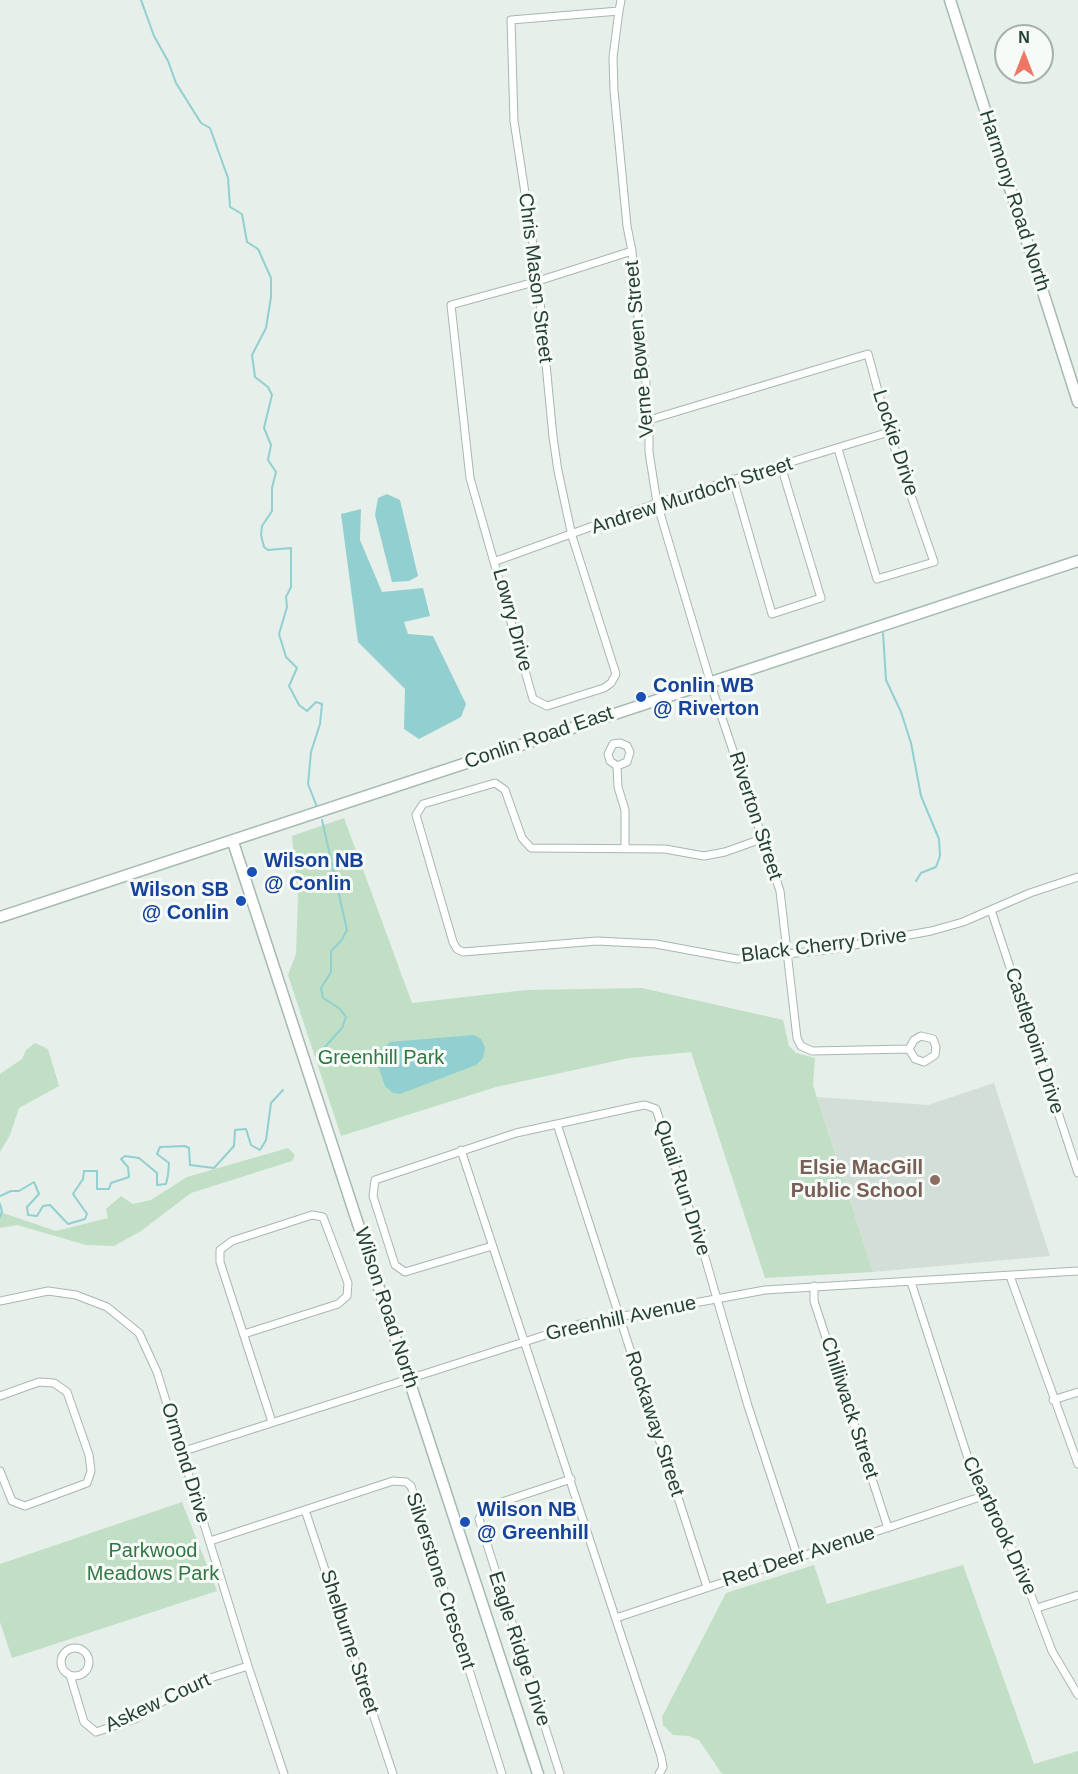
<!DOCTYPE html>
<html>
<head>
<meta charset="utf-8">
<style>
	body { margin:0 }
	#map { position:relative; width:1078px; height:1774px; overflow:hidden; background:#e6efea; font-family:Helvetica,sans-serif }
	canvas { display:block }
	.north { position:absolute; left:994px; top:24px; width:60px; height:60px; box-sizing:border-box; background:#f7fbf8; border:2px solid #a3b1aa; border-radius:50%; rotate:0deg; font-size:16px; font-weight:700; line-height:24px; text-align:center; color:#254136 }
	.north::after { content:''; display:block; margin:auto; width:21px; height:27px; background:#ee7664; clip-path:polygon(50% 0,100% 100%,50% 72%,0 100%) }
</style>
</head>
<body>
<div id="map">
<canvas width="1078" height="1774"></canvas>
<div class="north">N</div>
</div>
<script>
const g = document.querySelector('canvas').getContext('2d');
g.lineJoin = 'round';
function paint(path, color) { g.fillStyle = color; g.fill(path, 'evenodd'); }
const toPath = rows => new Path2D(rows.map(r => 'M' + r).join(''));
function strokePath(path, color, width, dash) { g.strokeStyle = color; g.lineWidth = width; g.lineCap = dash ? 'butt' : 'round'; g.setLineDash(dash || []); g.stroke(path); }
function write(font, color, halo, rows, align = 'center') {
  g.font = font + ' Helvetica,sans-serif'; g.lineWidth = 6; g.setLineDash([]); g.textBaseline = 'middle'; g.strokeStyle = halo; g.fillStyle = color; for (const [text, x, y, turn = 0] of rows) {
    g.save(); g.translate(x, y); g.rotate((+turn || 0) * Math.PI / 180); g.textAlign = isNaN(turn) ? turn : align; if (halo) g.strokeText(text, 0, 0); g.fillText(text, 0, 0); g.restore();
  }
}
paint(toPath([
	[994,1083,1050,1256,873,1272,817,1097,928,1105]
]), '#d4ded9');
paint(toPath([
	[344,818,412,1003,526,990,642,988,783,1020,789,1046,796,1053,815,1058,813,1085,873,1272,765,1278,691,1052,629,1058,496,1087,341,1136,288,975,296,954,298,898,292,836],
	[35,1043,48,1049,59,1086,19,1108,10,1135,0,1152,0,1074,22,1059,26,1050],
	[288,1148,295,1155,292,1161,191,1193,141,1231,114,1246,86,1245,17,1225,0,1228,0,1212,56,1231,108,1218,106,1209,121,1196,133,1204,151,1200,187,1177],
	[182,1502,217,1591,12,1658,0,1622,0,1564],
	[814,1565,827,1604,963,1565,1034,1764,1078,1751,1078,1774,722,1774,699,1740,689,1736,673,1735,663,1725,662,1717,726,1593]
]), '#c0dfc5');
paint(toPath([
	[387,494,400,500,418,576,409,581,392,582,375,515,378,498],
	[361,509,360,540,382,592,423,588,430,616,404,622,408,634,433,636,466,704,461,717,419,739,404,729,405,689,358,642,341,514],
	[474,1035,481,1039,485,1048,483,1058,476,1065,400,1094,393,1093,385,1086,377,1063,380,1052,390,1042]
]), '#91cfd1');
strokePath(toPath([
	[141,0,154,36,168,61,176,83,201,123,210,128,228,178,230,207,242,214,247,242,258,249,271,278,271,297,266,328,252,355,255,377,268,387,272,395,264,428,271,445,268,460,276,472,272,488,272,511,262,526,261,535,264,547,268,550,291,548,291,587,286,597,287,607,279,634,286,657,297,668,289,686,299,705,307,711,316,702,322,704,320,724,311,752,308,784,317,807],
	[883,633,886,680,901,712,911,743,921,796,939,839,940,856,936,867,921,873,916,881],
	[322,820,347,930,341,941,331,951,331,972,321,988,323,998,339,1008,346,1017,342,1028,324,1048],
	[0,1196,11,1191,19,1191,34,1182,39,1194,27,1207,28,1215,37,1216,43,1206,50,1205,68,1224,85,1219,87,1214,73,1194,83,1179,84,1171,97,1171,97,1189,109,1189,111,1183,129,1177,128,1167,121,1159,125,1156,139,1158,157,1173,157,1185,166,1184,168,1175,169,1163,157,1154,160,1147,185,1146,189,1148,190,1165,214,1168,234,1146,235,1130,246,1129,251,1145,260,1150,266,1140,271,1103,283,1090],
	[0,1204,2,1212,0,1217]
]), '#91cfd1', 2);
const street = toPath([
	[619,11,621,0],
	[632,251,538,281,451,305,470,478,533,699,547,706,604,688,611,683,616,674,572,536,558,471,553,437,538,281,536,265,514,121,511,20,619,11,613,57,614,91,627,226,632,251,638,318,643,348,649,420,649,452,657,503,714,694,780,891,797,1038,801,1046,812,1051,909,1049,915,1059,924,1062,935,1055,936,1047,933,1039,921,1036,914,1040,909,1049],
	[649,420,868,354,889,432,934,562,877,579,838,449],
	[733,479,772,614,821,598,781,466],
	[496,561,657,503,889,432],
	[617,766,610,761,608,754,613,744,620,743,627,746,630,752,627,762,617,766,618,787,625,810,625,848],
	[764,838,725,852,704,856,665,849,531,848,522,838,505,790,495,783,423,804,416,815,453,942,457,949,463,952,597,941,656,944,737,959,826,950,931,931,963,922,1030,893,1078,877],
	[991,910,1078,1173],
	[557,1124,707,1587],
	[461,1150,661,1756,663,1767,659,1774],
	[492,1246,405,1272,395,1265,373,1196,375,1180,516,1133,639,1106,645,1105,656,1109,702,1247,748,1406,798,1558],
	[1010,1276,1078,1464],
	[911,1282,976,1483,1017,1558,1052,1651,1078,1695],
	[814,1286,814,1301,888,1528],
	[0,1301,48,1291,76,1295,107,1307,139,1333,157,1372,248,1666,284,1774],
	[244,1334,338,1304,347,1296,348,1283,323,1217,312,1215,232,1241,220,1250,220,1262,272,1422],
	[0,1396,39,1382,54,1383,67,1392,89,1455,91,1471,87,1483,25,1506,12,1501,0,1471],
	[1053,1400,1078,1392],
	[181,1452,580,1324,765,1290,1078,1271],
	[305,1510,393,1774],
	[210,1541,393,1481,406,1482,411,1486,502,1774],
	[1037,1608,1078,1595],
	[616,1618,983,1496],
	'61 1662a14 14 0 1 1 28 0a14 14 0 1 1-28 0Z',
	[70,1675,84,1722,96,1732,135,1719,176,1693,204,1680,248,1666],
	[560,1774,479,1519,487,1507,571,1479]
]);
const secondary = toPath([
	[950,0,1078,402],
	[233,842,538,1774],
	[0,917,1078,561]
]);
strokePath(street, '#a8b7b0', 9);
strokePath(secondary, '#a5bab0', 13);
strokePath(street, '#fff', 7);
strokePath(secondary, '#fff', 10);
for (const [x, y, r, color] of [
	[641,697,6,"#1a4fb4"],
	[252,872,6,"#1a4fb4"],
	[241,901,6,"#1a4fb4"],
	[935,1180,6,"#8d6e63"],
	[465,1522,6,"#1a4fb4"]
]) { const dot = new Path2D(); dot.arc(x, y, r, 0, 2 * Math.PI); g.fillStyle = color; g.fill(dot); strokePath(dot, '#f7fbf8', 2); }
write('20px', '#254136', '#f7fbf8', [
	["Harmony Road North",1014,201,72],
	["Chris Mason Street",535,278,83],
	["Verne Bowen Street",640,349,-95],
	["Lockie Drive",895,443,72],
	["Andrew Murdoch Street",692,496,-18],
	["Lowry Drive",512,620,75],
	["Conlin Road East",539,738,-19],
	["Riverton Street",755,816,72],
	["Black Cherry Drive",824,946,-7],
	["Castlepoint Drive",1034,1041,72],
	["Quail Run Drive",682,1188,72],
	["Wilson Road North",386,1308,72],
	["Greenhill Avenue",621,1319,-12],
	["Chilliwack Street",849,1408,72],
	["Rockaway Street",654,1424,72],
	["Ormond Drive",185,1463,73],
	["Clearbrook Drive",999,1526,65],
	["Red Deer Avenue",799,1557,-18],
	["Silverstone Crescent",440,1581,72],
	["Shelburne Street",349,1642,72],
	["Eagle Ridge Drive",519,1649,72],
	["Askew Court",158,1703,-25]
]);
write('bold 20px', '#164399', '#f7fbf8', [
	["Conlin WB",653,686],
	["@ Riverton",653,709],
	["Wilson NB",264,861],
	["@ Conlin",264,884],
	["Wilson SB",229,890,"right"],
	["@ Conlin",229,913,"right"],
	["Wilson NB",477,1510],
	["@ Greenhill",477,1533]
], 'left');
write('20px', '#307743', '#f7fbf8', [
	["Greenhill Park",381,1058],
	["Parkwood",153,1551],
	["Meadows Park",153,1574]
]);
write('bold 20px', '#785e54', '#f7fbf8', [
	["Elsie MacGill",923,1168],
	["Public School",923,1191]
], 'right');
</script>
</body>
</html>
